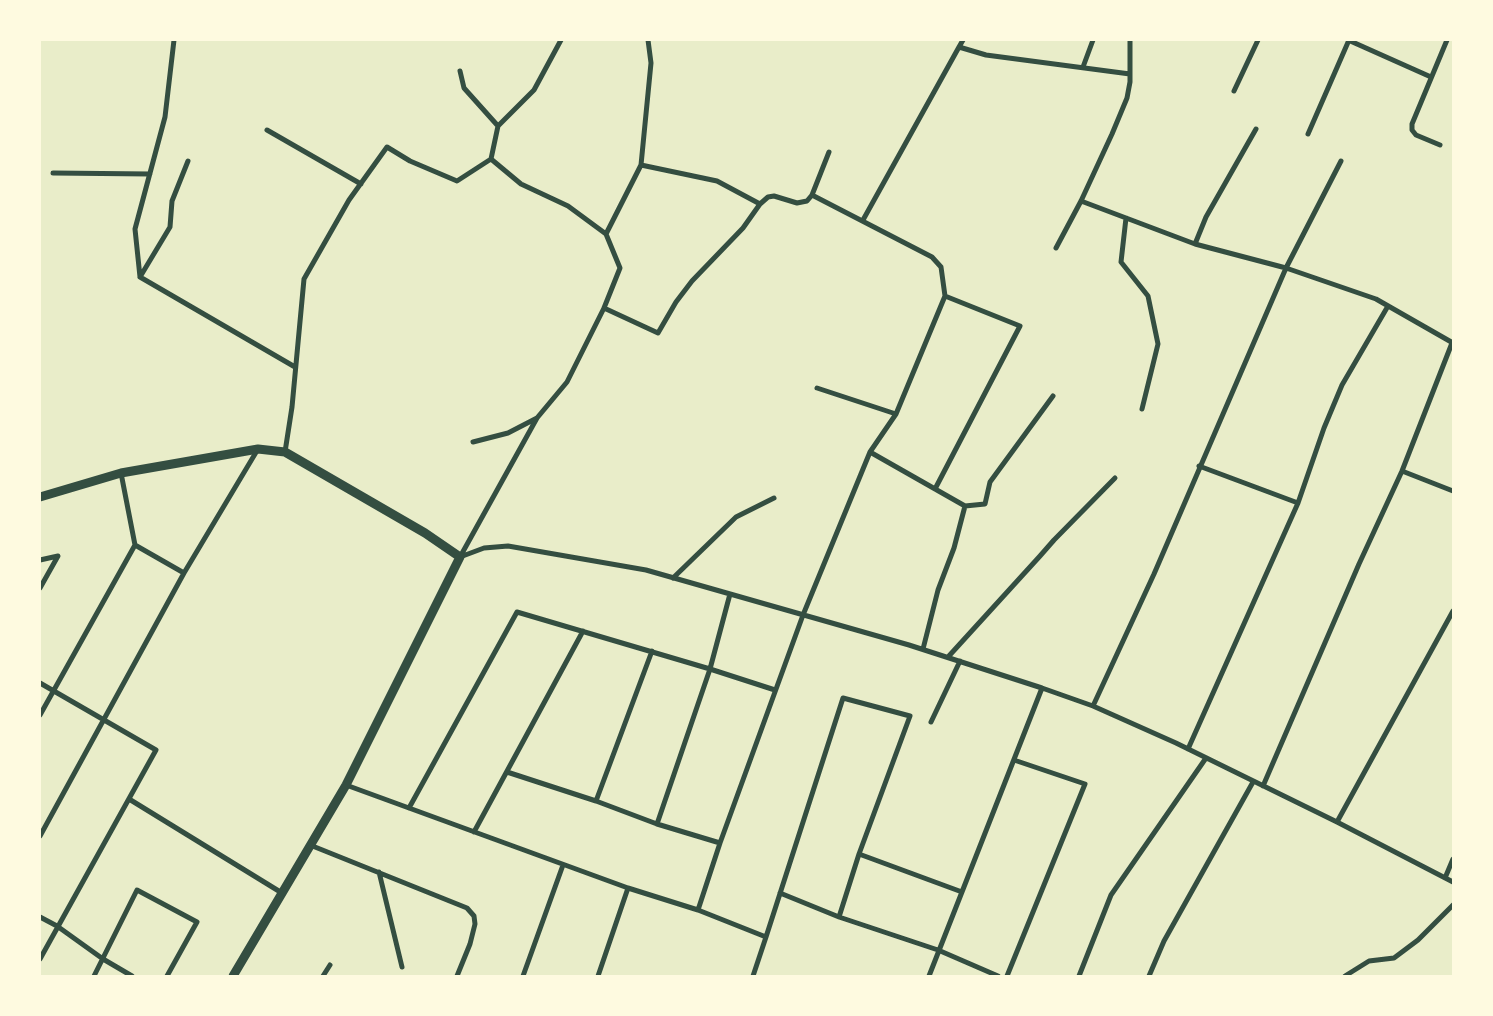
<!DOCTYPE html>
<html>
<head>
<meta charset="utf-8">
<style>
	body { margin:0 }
	#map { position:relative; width:1493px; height:1016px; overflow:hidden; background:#e9edc9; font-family:"Golos Text",sans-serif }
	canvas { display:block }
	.frame { position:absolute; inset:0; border:41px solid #fefae0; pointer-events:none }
</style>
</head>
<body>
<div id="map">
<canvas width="1493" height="1016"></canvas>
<div class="frame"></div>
</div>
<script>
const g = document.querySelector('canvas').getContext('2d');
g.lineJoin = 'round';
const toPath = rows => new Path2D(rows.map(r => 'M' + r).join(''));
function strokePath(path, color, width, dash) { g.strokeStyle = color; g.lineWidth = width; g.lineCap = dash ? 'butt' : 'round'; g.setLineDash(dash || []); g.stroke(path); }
strokePath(toPath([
	[648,40,651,63,641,165,717,181,760,204],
	[963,40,959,47,986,55,1130,74],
	[1348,40,1431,77],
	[1083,67,1093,40],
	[460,71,464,88,498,126],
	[1234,91,1258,40],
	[267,130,361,184],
	[1308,134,1349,40],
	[1440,145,1416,135,1412,130,1412,124,1447,40],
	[491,159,521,184,568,206,606,234,620,268,604,308],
	[188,161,172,201,170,227,140,277,295,367],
	[53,173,150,174],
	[812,195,932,257,941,267,945,296,896,414,870,452],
	[1081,201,1195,244,1286,268,1341,161],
	[1126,218,1121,262,1148,296,1158,344,1142,409],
	[863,220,959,47],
	[606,234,641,165],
	[1195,244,1206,217,1256,129],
	[1056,248,1081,201,1112,134,1127,98,1130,82,1130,40],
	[140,277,135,229,165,117,174,40],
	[817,388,896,414],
	[473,442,508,433,537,418,567,382,604,308,658,333,676,302,692,281,743,228,760,204,768,197,774,196,797,203,807,201,812,195,829,152],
	[285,452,292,407,304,279,349,200,387,147,410,161,457,181,491,159,498,126,534,90,561,40],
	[1199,466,1298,503],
	[1402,471,1453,491],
	[121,473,135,545,184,573],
	[935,489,1020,326,945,296],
	[460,557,484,548,508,546,646,570,909,645,1042,688,1093,706,1176,743,1337,822,1453,882],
	[460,557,537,418],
	[40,560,58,556,40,588],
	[673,578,736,517,774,498],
	[923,649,938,590,954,548,965,506,985,504,990,482,1053,396],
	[948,657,1040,556,1054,540,1115,478],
	[40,683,156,750,40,959],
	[1093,706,1154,574,1286,268,1376,299,1453,343],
	[40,715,135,545],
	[931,722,960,661],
	[1188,749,1298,503,1324,428,1342,385,1388,306],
	[507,772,596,801,652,651],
	[346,785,628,888,598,976],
	[1263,786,1359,564,1402,471,1452,343],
	[129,799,282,893],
	[596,801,657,824,710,669,775,690],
	[409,808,517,612,710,669,730,594],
	[1337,822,1453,611],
	[657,824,720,843,803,615,870,452,965,506],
	[474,832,583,631],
	[40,836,184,573,258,449],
	[720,843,698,910,766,937,843,698,910,716,859,854,962,892],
	[310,845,467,908,474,916,475,924,470,944,457,976],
	[859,854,839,917,938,950,998,976],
	[379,872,402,967],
	[1445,878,1453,859],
	[628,888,698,910],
	[780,893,839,917],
	[40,917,57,926,103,959,132,976],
	[94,976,137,890,197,922,167,976],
	[323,976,330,965],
	[523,976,563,865],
	[753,976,766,937],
	[929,976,1042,688],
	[1007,976,1085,784,1014,760],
	[1079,976,1111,895,1206,758],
	[1149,976,1164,941,1253,782],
	[1345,976,1369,961,1394,958,1418,940,1453,905]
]), '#344e41', 5);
strokePath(toPath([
	[40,497,121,473,258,449,285,452,425,533,460,557,346,785,233,976]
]), '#344e41', 9);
</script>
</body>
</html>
